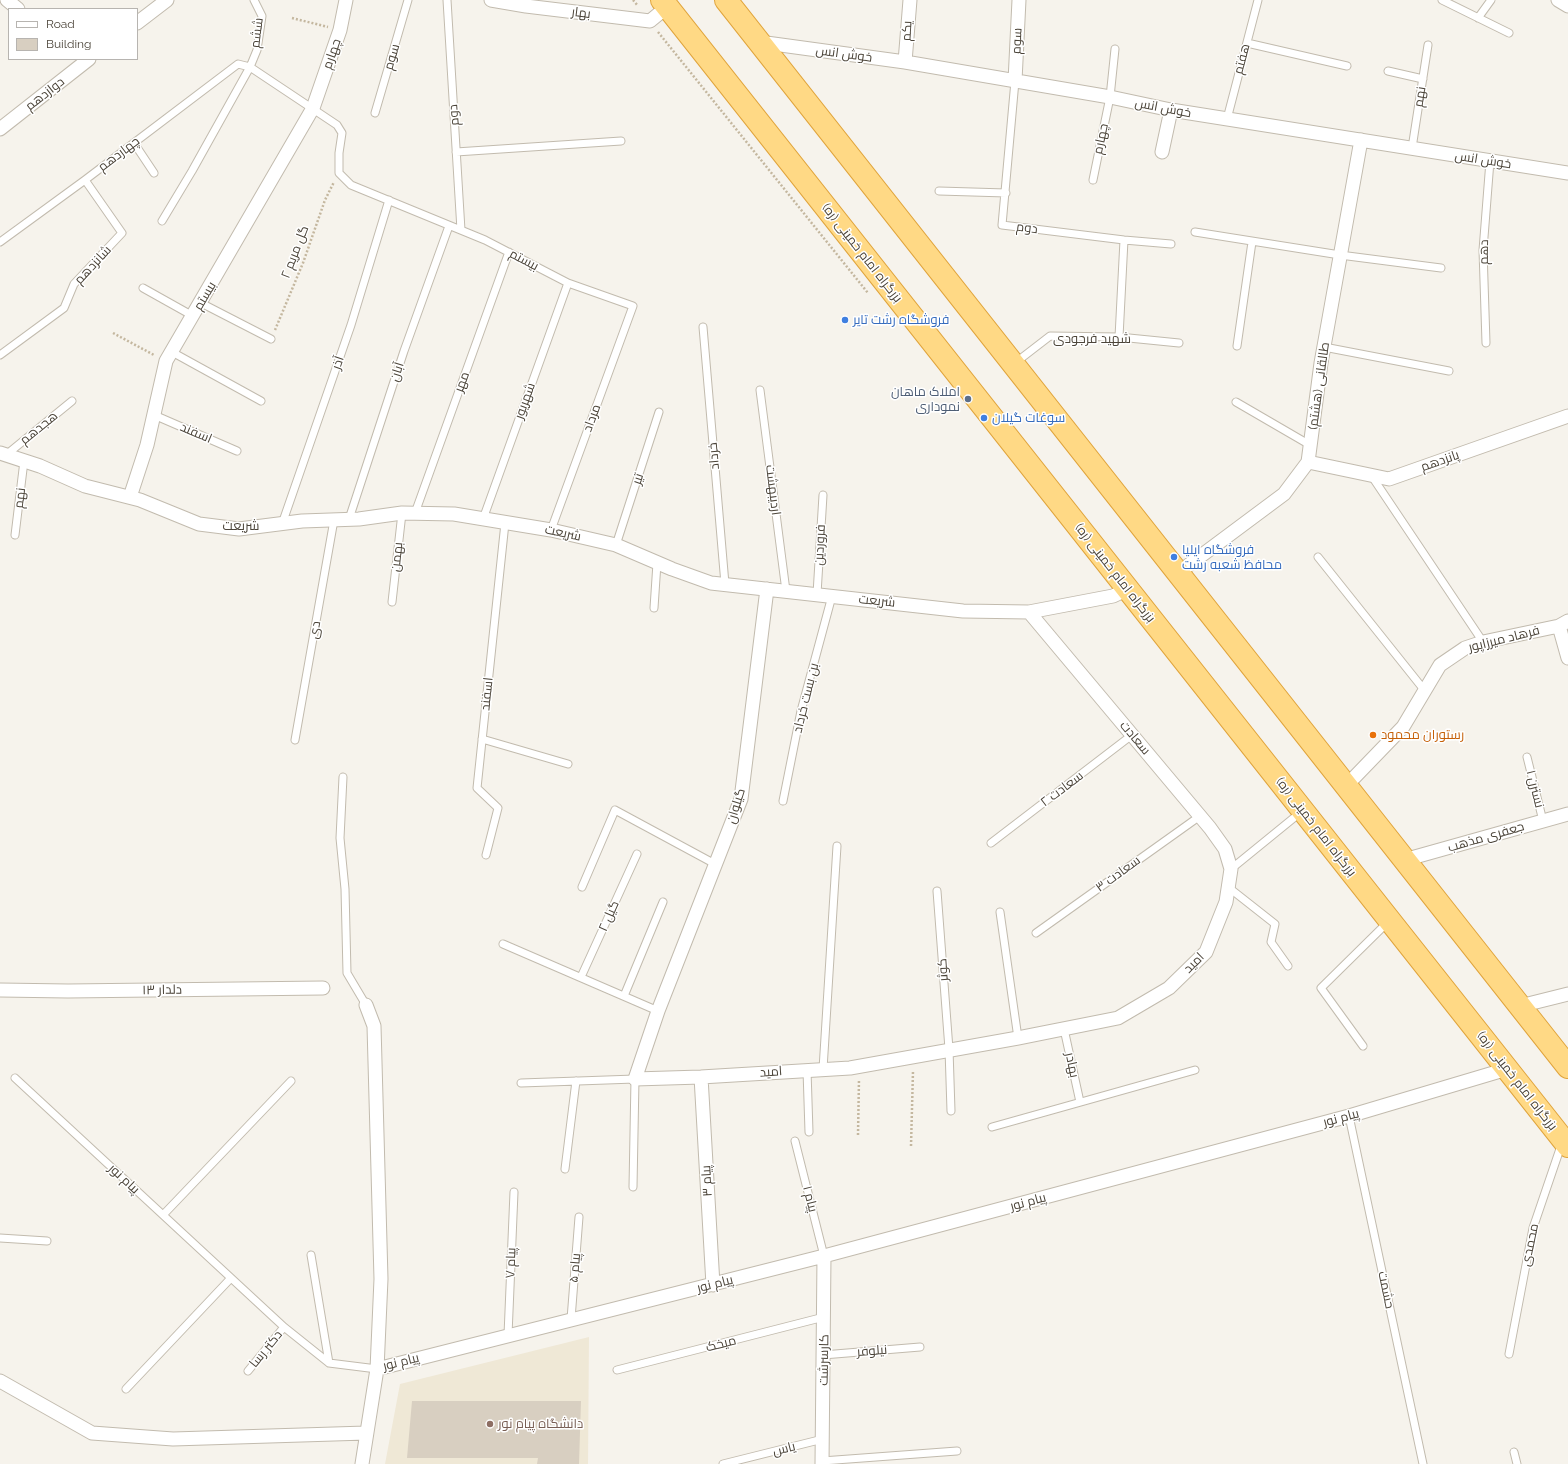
<!DOCTYPE html>
<html>
<head>
<meta charset="utf-8">
<style>
	body { margin:0 }
	#map { position:relative; width:1568px; height:1464px; overflow:hidden; background:#f6f3ec; font-family:Raleway,sans-serif }
	canvas { display:block }
	.legend { position:absolute; left:8px; top:8px; width:130px; height:52px; box-sizing:border-box; background:#fff; border:1px solid #b7b4b0; margin:0; padding:5px 7px; list-style:none; font-size:12px; color:#4b4439 }
	.legend li { display:flex; align-items:center; gap:8px; height:20px }
	.legend b { width:20px; border:1px solid #b7b4b0 }
</style>
</head>
<body>
<div id="map">
<canvas width="1568" height="1464"></canvas>
<ul class="legend">
<li><b style="height:5px;background:#fff"></b>Road</li>
<li><b style="height:11px;background:#d8cfc1"></b>Building</li>
</ul>
</div>
<script>
const g = document.querySelector('canvas').getContext('2d');
g.lineJoin = 'round';
function paint(path, color) { g.fillStyle = color; g.fill(path, 'evenodd'); }
const toPath = rows => new Path2D(rows.map(r => 'M' + r).join(''));
function strokePath(path, color, width, dash) { g.strokeStyle = color; g.lineWidth = width; g.lineCap = dash ? 'butt' : 'round'; g.setLineDash(dash || []); g.stroke(path); }
function write(font, color, halo, rows, align = 'center') {
  g.font = font + ' Raleway,Cairo,sans-serif'; g.lineWidth = 3; g.setLineDash([]); g.textBaseline = 'middle'; g.strokeStyle = halo; g.fillStyle = color; for (const [text, x, y, turn = 0] of rows) {
    g.save(); g.translate(x, y); g.rotate((+turn || 0) * Math.PI / 180); g.textAlign = isNaN(turn) ? turn : align; if (halo) g.strokeText(text, 0, 0); g.fillText(text, 0, 0); g.restore();
  }
}
paint(toPath([
	[589,1337,588,1464,385,1464,400,1384]
]), '#efe8d6');
paint(toPath([
	[412,1401,581,1401,579,1464,537,1464,538,1458,407,1458]
]), '#d8cfc1');
const service = toPath([
	[447,0,461,230],
	[1442,0,1509,33],
	[1478,18,1491,0],
	[1247,43,1347,66],
	[1388,71,1423,79],
	[1015,81,1002,225,1124,240,1171,244],
	[375,113,408,0],
	[1227,119,1258,0],
	[134,143,154,173],
	[1412,148,1428,45],
	[456,152,621,141],
	[1093,180,1110,97,1115,49],
	[939,191,1006,193],
	[162,221,192,171,250,67,257,50,262,16,254,0],
	[1195,232,1340,255,1441,268],
	[0,242,85,180,238,64,250,67,337,125,342,133,339,153,339,173,351,185,485,240,568,283,633,306,551,530],
	[143,288,193,316],
	[201,303,271,339],
	[703,327,725,584],
	[1119,337,1124,240],
	[1486,343,1483,250,1490,161],
	[1237,346,1252,242],
	[1324,347,1449,371],
	[172,352,261,401],
	[0,355,64,308,74,284,122,233,85,180],
	[1015,363,1050,336,1119,337,1179,343],
	[760,390,786,591],
	[1236,402,1310,445],
	[154,415,237,451],
	[6,455,72,401],
	[1371,475,1483,642],
	[415,513,509,252],
	[349,519,404,351,449,226],
	[483,519,568,283],
	[282,524,351,325,389,200],
	[15,535,24,461],
	[616,545,659,412],
	[1318,557,1425,691],
	[817,594,823,495],
	[392,602,402,513],
	[654,608,657,563],
	[482,739,568,764],
	[295,740,334,520],
	[1527,757,1543,821],
	[343,777,340,838,345,889,347,973,366,1005],
	[783,801,801,711,832,596],
	[991,843,1132,735],
	[486,855,498,808,477,788,505,523],
	[1231,869,1301,812],
	[582,887,615,810,715,864],
	[1228,887,1275,924,1271,942,1288,966],
	[937,891,949,1049,951,1111],
	[1000,912,1018,1038],
	[1036,933,1200,816],
	[503,944,658,1011],
	[581,977,637,854],
	[624,996,663,902],
	[1064,1029,1080,1102],
	[1363,1046,1321,988,1388,922],
	[823,1069,837,846],
	[807,1070,809,1132],
	[15,1078,284,1327,329,1363,377,1369],
	[521,1083,635,1079,633,1187],
	[1349,1116,1423,1464],
	[992,1127,1195,1070],
	[795,1141,824,1256],
	[565,1169,576,1081],
	[163,1215,291,1081],
	[0,1238,47,1241],
	[311,1255,329,1363],
	[571,1319,579,1217],
	[508,1335,514,1192],
	[1509,1354,1533,1228,1562,1143],
	[823,1355,920,1347],
	[617,1370,824,1317],
	[248,1371,284,1327],
	[126,1389,231,1278],
	[1514,1452,1517,1464],
	[822,1461,957,1451],
	[723,1464,823,1439]
]);
const minor = toPath([
	[7,0,18,9],
	[491,0,526,6,650,21,667,7],
	[1558,0,1568,6],
	[137,23,167,0],
	[759,42,905,62,1110,97,1171,110,1568,173],
	[905,62,910,0],
	[1015,81,1019,0],
	[0,129,89,59],
	[1162,152,1171,110],
	[0,453,40,466,85,486,140,500,199,524,239,529,302,521,359,519,402,513,454,514,551,530,616,545,672,569,711,583,963,611,1029,612,1113,596,1128,589],
	[1308,462,1389,479,1568,416],
	[130,497,147,445,166,361,313,108,340,30,346,0],
	[1178,573,1284,494,1308,462,1321,363,1361,140],
	[767,589,741,799,658,1011,635,1079,701,1077,850,1068,1018,1038,1118,1018,1169,988,1206,952,1226,902,1231,869,1225,849,1210,828,1029,612],
	[1559,626,1568,658],
	[1346,786,1403,727,1440,665,1465,648,1483,642,1559,626,1568,621],
	[1404,860,1568,814],
	[0,990,68,991,323,988],
	[1520,1006,1568,994],
	[701,1077,713,1285],
	[377,1369,824,1256,1349,1116,1507,1069],
	[0,1381,92,1433,173,1439,366,1433],
	[362,1464,377,1369,381,1279,374,1026,366,1005],
	[822,1464,824,1256]
]);
const trunk = toPath([
	[662,0,1568,1146],
	[726,0,1568,1067]
]);
strokePath(service, '#c2bbae', 9);
strokePath(minor, '#c2bbae', 15);
strokePath(trunk, '#e0a43c', 24);
strokePath(toPath([
	[633,0,638,6],
	[292,18,328,27],
	[658,32,868,293],
	[275,330,303,263,325,200,334,182],
	[113,333,154,355],
	[858,1135,859,1079],
	[911,1146,913,1071]
]), '#c4b79f', 2.5, [2, 2]);
strokePath(service, '#fff', 7);
strokePath(minor, '#fff', 13);
strokePath(trunk, '#ffd985', 22);
for (const [x, y, r, color] of [
	[845,320,4,"#3f7fe0"],
	[968,399,4,"#5c6f8a"],
	[984,418,4,"#3f7fe0"],
	[1174,557,4,"#3f7fe0"],
	[1373,735,4,"#e8710a"],
	[490,1424,4,"#8d6e63"]
]) { const dot = new Path2D(); dot.arc(x, y, r, 0, 2 * Math.PI); g.fillStyle = color; g.fill(dot); strokePath(dot, '#fff', 1.5); }
write('13px', '#4b4439', '#fff', [
	["بهار",581,13,7],
	["یکم",907,31,-86],
	["ششم",257,33,-83],
	["سوم",1017,41,-87],
	["چهارم",332,54,-71],
	["خوش انس",844,54,8],
	["سوم",392,57,-74],
	["هفتم",1242,59,-75],
	["دوازدهم",45,94,-38],
	["نهم",1420,97,-81],
	["خوش انس",1163,108,11],
	["دوم",454,115,-94],
	["چهارم",1101,139,-78],
	["چهاردهم",119,154,-37],
	["خوش انس",1483,160,9],
	["دوم",1027,228,7],
	["گل مریم ۲",295,252,-69],
	["دهم",1484,252,-89],
	["بزرگراه امام خمینی (ره)",862,253,52],
	["بیستم",524,260,28],
	["شانزدهم",93,265,-47],
	["بیستم",205,296,-59],
	["شهید فرجودی",1092,339],
	["آذر",338,363,-71],
	["آبان",397,372,-72],
	["مهر",462,382,-70],
	["طالقانی (هشتم)",1319,386,-82],
	["شهریور",525,401,-70],
	["مرداد",592,418,-70],
	["هجدهم",39,428,-39],
	["اسفند",196,433,23],
	["خرداد",714,456,-95],
	["پانزدهم",1440,461,-19],
	["تیر",638,479,-72],
	["اردیبهشت",773,490,83],
	["نهم",20,498,-83],
	["شریعت",241,526],
	["شریعت",563,533,12],
	["فروردین",820,545,-87],
	["بهمن",397,557,-84],
	["بزرگراه امام خمینی (ره)",1115,573,52],
	["شریعت",877,601,6],
	["دی",315,630,-80],
	["فرهاد میرزاپور",1504,639,-14],
	["اسفند",487,694,-84],
	["بن بست خرداد",806,698,-76],
	["سعادت",1135,738,50],
	["سعادت ۲",1062,789,-37],
	["نسترن ۱",1535,789,76],
	["گیلوان",736,806,-73],
	["بزرگراه امام خمینی (ره)",1316,827,52],
	["جعفری مذهب",1486,837,-16],
	["سعادت ۳",1118,874,-36],
	["گیل ۲",609,916,-66],
	["امید",1194,963,-45],
	["کوثر",943,970,-94],
	["دلدار ۱۳",162,990,-1],
	["بهادر",1072,1065,78],
	["امید",771,1072,-4],
	["بزرگراه امام خمینی (ره)",1517,1081,52],
	["پیام نور",1341,1118,-15],
	["پیام نور",124,1179,43],
	["پیام ۳",707,1181,-93],
	["پیام ۱",810,1199,76],
	["پیام نور",1028,1202,-15],
	["محمدی",1530,1245,-78],
	["پیام ۷",511,1263,-88],
	["پیام ۵",575,1268,-85],
	["پیام نور",715,1284,-14],
	["حشمت",1386,1290,78],
	["میخک",721,1344,-14],
	["دکتر رسا",266,1349,-51],
	["نیلوفر",872,1351,-4],
	["کارسرشت",824,1360,-89],
	["پیام نور",401,1362,-14],
	["یاس",784,1449,-14]
]);
write('13px', '#366cbe', '#fff', [
	["فروشگاه رشت تاير",853,320],
	["سوغات گیلان",992,418],
	["فروشگاه ایلیا",1182,550],
	["محافظ شعبه رشت",1182,565]
], 'left');
write('13px', '#4e5e75', '#fff', [
	["املاک ماهان",960,392],
	["نموداری",960,407]
], 'right');
write('13px', '#c56008', '#fff', [
	["رستوران محمود",1381,735]
], 'left');
write('13px', '#785e54', '#fff', [
	["دانشگاه پیام نور",498,1424]
], 'left');
</script>
</body>
</html>
